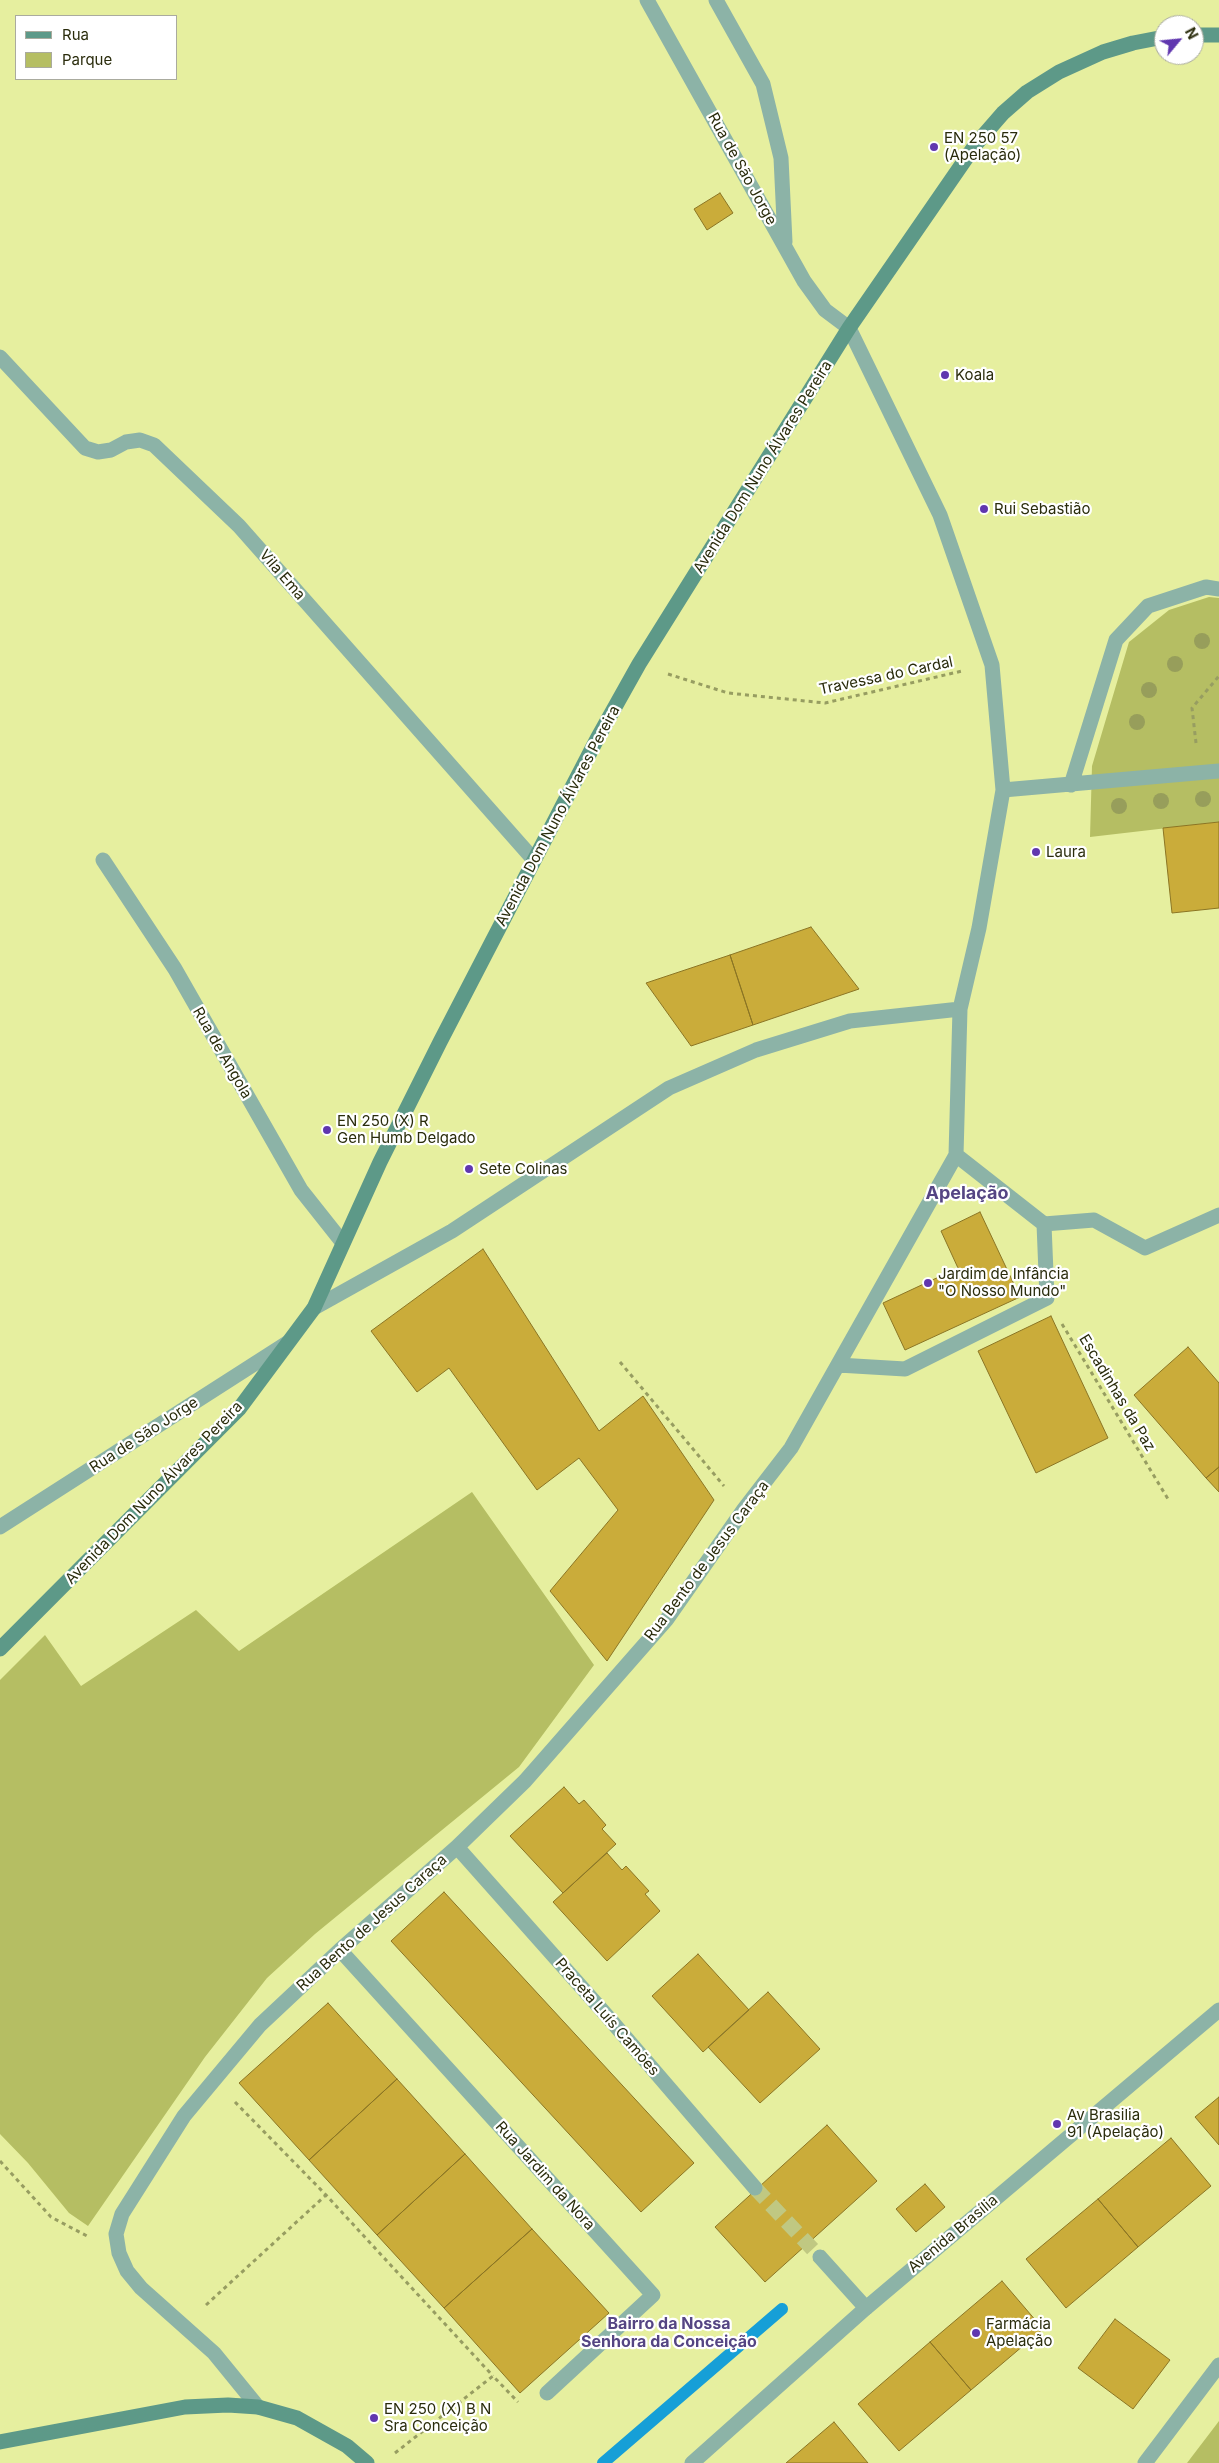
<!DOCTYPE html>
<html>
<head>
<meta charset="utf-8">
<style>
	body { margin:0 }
	#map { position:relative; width:1219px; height:2463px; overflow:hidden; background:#e6ef9f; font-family:Inter,sans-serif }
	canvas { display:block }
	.legend { position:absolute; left:15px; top:15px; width:162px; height:65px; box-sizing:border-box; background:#fff; border:1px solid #aaab9e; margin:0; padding:6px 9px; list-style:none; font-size:15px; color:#2a2c0c }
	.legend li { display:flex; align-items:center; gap:10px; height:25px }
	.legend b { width:25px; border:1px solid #aaab9e }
	.north { position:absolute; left:1154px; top:15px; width:50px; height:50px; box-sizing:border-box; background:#fff; border:1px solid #aaab9e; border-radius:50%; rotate:62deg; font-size:14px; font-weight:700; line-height:20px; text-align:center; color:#2a2c0c }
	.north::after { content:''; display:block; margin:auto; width:18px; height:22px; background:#6037af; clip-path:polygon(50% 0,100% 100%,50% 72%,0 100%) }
</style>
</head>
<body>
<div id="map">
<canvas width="1219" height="2463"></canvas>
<ul class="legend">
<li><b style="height:6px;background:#5d9988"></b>Rua</li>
<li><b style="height:14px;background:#b5be63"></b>Parque</li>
</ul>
<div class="north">N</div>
</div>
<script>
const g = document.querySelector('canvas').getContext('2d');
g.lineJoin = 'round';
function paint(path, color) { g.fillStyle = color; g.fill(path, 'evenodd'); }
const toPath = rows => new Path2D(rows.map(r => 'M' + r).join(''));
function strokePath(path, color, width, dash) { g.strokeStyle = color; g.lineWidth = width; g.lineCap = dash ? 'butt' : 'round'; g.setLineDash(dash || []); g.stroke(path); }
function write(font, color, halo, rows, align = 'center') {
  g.font = font + ' Inter,sans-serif'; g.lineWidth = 4.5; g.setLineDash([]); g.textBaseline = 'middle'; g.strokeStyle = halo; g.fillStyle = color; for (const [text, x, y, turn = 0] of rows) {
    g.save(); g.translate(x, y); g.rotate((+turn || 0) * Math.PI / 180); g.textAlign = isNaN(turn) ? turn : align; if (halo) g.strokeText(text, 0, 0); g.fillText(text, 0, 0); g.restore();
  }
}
paint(toPath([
	[1209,597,1219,598,1219,822,1090,837,1092,766,1129,642,1169,610],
	[472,1492,594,1665,519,1767,315,1934,267,1978,205,2057,88,2226,69,2213,28,2163,0,2134,0,1680,45,1635,81,1686,196,1610,239,1651],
	[1219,2421,1219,2463,1187,2463,1216,2425]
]), '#b5be63');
strokePath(toPath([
	[603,2463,782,2309]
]), '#169fd7', 12);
const building = toPath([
	[720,193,733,213,707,230,694,209,720,193],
	[1219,822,1219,908,1172,913,1163,828,1219,822],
	[811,927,859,989,753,1025,730,955,811,927],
	[730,955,753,1025,691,1046,646,983,730,955],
	[980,1212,1020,1297,905,1350,883,1303,958,1268,941,1231,980,1212],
	[483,1249,599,1431,643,1396,714,1500,607,1661,550,1591,618,1510,579,1458,537,1490,449,1368,417,1392,371,1331,483,1249],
	[1051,1316,1108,1438,1036,1473,978,1351,1051,1316],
	[1188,1347,1219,1383,1219,1467,1206,1478,1134,1395,1188,1347],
	[1219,1467,1219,1492,1206,1478,1219,1467],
	[564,1787,579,1804,584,1800,606,1825,602,1829,616,1844,563,1893,510,1836,564,1787],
	[607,1853,622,1870,626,1866,649,1891,645,1894,660,1911,607,1961,553,1902,607,1853],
	[444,1892,694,2163,641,2212,391,1941,444,1892],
	[698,1954,749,2010,703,2052,652,1996,698,1954],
	[768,1992,820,2049,760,2103,708,2047,768,1992],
	[328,2003,397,2079,309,2160,239,2083,328,2003],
	[397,2079,465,2154,377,2235,309,2160,397,2079],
	[1219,2097,1219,2145,1195,2117,1219,2097],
	[827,2125,877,2181,765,2282,715,2227,827,2125],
	[1171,2138,1211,2186,1138,2247,1098,2199,1171,2138],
	[465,2154,532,2229,444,2308,377,2235,465,2154],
	[925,2184,945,2207,916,2232,896,2209,925,2184],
	[1098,2199,1138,2247,1066,2308,1026,2259,1098,2199],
	[532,2229,609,2313,520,2393,444,2308,532,2229],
	[1002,2281,1043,2329,971,2390,930,2342,1002,2281],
	[1115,2319,1170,2360,1133,2409,1078,2368,1115,2319],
	[930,2342,971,2390,899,2451,858,2404,930,2342],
	[834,2422,868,2463,786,2463,834,2422]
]);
paint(building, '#caac3a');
strokePath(building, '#8b7524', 1);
strokePath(toPath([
	[755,2188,820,2257]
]), '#c0c882', 15, [15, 8]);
strokePath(toPath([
	[668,674,728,693,825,703,962,671],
	[1196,743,1192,708,1219,676],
	[1062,1324,1168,1499],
	[620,1362,724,1486],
	[235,2102,326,2195,493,2376],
	[0,2161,51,2217,87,2236],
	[206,2305,326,2195],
	[395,2453,493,2376,518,2402]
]), '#979d61', 3, [4, 4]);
strokePath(toPath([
	[716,0,763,84,781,158,785,242],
	[0,357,85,448,98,452,111,450,126,442,140,440,154,445,239,526,534,860],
	[1071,785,1116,640,1148,606,1206,587,1219,589],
	[1003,790,1219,771],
	[103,860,175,969,301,1190,343,1243],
	[1044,1224,1094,1220,1145,1248,1219,1215],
	[314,1308,452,1231,669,1088,756,1050,850,1021,960,1009],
	[838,1365,905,1369,1047,1298,1044,1224,956,1155],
	[0,1527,287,1343],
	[457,1847,608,2017,755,2188],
	[340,1950,653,2295,547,2393],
	[820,2257,866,2308],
	[258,2407,214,2353,141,2288,127,2271,119,2253,116,2234,122,2214,184,2116,260,2025,340,1950,457,1847,525,1781,667,1619,744,1509,791,1448,956,1155,960,1009,979,928,1003,790,992,665,940,515,849,328,825,310,804,281,647,0],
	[1145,2463,1219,2365]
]), '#8cb3a7', 15);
strokePath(toPath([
	[692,2463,866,2308,1219,2010]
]), '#8cb3a7', 15);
strokePath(toPath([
	[1194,35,1219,35],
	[0,1649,239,1409,314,1308,380,1162,440,1042,597,739,639,664,849,328,976,144,1003,113,1027,92,1059,72,1103,52,1133,43,1164,37],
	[0,2442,185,2407,228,2405,258,2407,297,2418,347,2446,367,2463]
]), '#5d9988', 15);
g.fillStyle = '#979e5b';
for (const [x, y] of [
	[1202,641],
	[1175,664],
	[1149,690],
	[1137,722],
	[1203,799],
	[1161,801],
	[1119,806]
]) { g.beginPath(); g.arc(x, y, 8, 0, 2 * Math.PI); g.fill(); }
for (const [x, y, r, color] of [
	[934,147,5,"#6037af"],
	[945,375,5,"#6037af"],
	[984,509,5,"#6037af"],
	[1036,852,5,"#6037af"],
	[327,1130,5,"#6037af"],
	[469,1169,5,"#6037af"],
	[928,1283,5,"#6037af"],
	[1057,2124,5,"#6037af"],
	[976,2333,5,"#6037af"],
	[374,2418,5,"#6037af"]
]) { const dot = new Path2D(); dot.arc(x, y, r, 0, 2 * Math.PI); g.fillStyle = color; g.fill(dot); strokePath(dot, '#fff', 2); }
write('15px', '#2a2c0c', '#fff', [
	["EN 250 57",944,138],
	["(Apelação)",944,155],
	["Koala",955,375],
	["Rui Sebastião",994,509],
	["Laura",1046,852],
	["EN 250 (X) R",337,1121],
	["Gen Humb Delgado",337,1138],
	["Sete Colinas",479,1169],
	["Jardim de Infância",938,1274],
	["\"O Nosso Mundo\"",938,1291],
	["Av Brasilia",1067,2115],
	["91 (Apelação)",1067,2132],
	["Farmácia",986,2324],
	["Apelação",986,2341],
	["EN 250 (X) B N",384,2409],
	["Sra Conceição",384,2426]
], 'left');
write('15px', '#2a2c0c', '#fff', [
	["Rua de São Jorge",742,169,61],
	["Avenida Dom Nuno Álvares Pereira",763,467,-58],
	["Vila Ema",282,575,49],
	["Travessa do Cardal",886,676,-12],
	["Avenida Dom Nuno Álvares Pereira",558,816,-62],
	["Rua de Angola",222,1053,60],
	["Escadinhas da Paz",1117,1393,59],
	["Rua de São Jorge",144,1435,-33],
	["Avenida Dom Nuno Álvares Pereira",154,1493,-46],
	["Rua Bento de Jesus Caraça",707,1561,-53],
	["Rua Bento de Jesus Caraça",372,1923,-42],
	["Praceta Luís Camões",607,2017,49],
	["Rua Jardim da Nora",545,2176,48],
	["Avenida Brasília",953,2234,-40]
]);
write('bold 16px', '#554583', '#fff', [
	["Bairro da Nossa",669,2324],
	["Senhora da Conceição",669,2342]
]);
write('bold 18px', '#554583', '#fff', [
	["Apelação",967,1194]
]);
</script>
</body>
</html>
